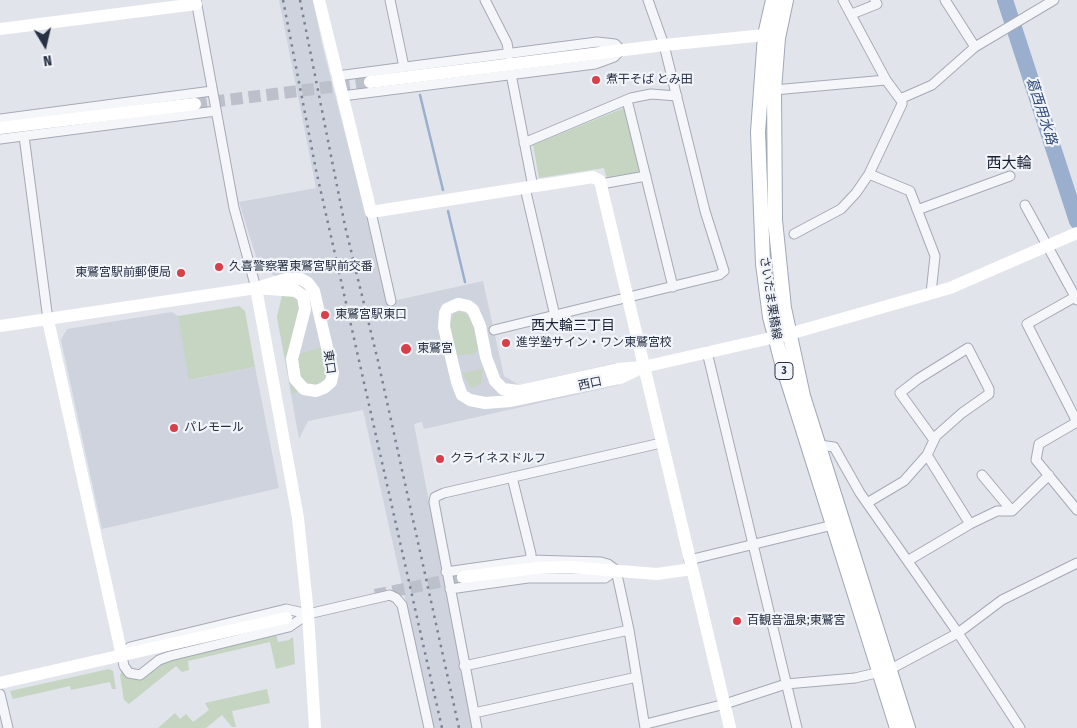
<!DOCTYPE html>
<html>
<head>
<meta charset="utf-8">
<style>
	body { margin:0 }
	#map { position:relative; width:1077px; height:728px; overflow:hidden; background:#e1e4eb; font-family:"Fira Sans Condensed",sans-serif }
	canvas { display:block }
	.north { position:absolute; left:20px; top:20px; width:50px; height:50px; -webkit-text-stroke:4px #f1f4f8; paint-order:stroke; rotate:171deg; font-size:14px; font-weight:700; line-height:20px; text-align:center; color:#283044 }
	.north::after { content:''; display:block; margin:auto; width:18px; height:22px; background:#283044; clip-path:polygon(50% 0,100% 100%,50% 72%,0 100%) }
</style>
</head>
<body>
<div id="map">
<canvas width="1077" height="728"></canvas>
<div class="north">N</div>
</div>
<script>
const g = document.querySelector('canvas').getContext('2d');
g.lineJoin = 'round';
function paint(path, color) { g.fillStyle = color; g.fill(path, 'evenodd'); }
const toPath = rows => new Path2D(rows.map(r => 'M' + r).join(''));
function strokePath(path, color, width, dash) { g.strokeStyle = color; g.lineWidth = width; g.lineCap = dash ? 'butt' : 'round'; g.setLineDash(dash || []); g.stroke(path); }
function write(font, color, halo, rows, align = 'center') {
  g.font = font + ' "Fira Sans Condensed","Noto Sans JP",sans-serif'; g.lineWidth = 4.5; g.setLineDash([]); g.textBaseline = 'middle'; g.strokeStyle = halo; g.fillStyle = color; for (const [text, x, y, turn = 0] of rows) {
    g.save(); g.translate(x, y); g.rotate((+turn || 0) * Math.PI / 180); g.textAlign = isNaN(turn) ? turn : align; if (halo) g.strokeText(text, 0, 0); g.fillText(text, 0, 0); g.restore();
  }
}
paint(toPath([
	[279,0,313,0,322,44,388,302,483,281,504,376,519,385,615,363,619,385,424,429,422,422,414,424,473,728,434,728,363,410,308,421,299,439,277,317,282,296,277,277,259,266,239,202,316,188],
	[172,312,178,316,190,380,255,367,279,488,102,529,61,340,67,329]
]), '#cfd3dd');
paint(toPath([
	[624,108,640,169,637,174,610,180,606,176,604,168,539,178,533,145],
	[282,296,291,296,297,300,300,307,291,384,298,392,292,394,277,317],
	[239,306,245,311,255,367,189,380,178,316],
	[459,312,465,313,472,321,478,347,475,354,457,355,450,323,454,314],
	[322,347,327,376,318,384,307,384,300,376,297,361,300,354],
	[483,369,481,384,471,388,462,373],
	[276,633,278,642,289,640,293,637,295,664,276,669,270,642,188,661,189,670,182,672,176,666,129,704,124,700,120,675,122,671,132,678,139,679,146,676,163,660],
	[109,669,113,671,116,689,112,689,110,682,71,690,70,686,13,699,10,691],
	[267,689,270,703,232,711,236,727,232,727,222,715,206,728,158,728,175,713,180,719,186,714,193,722,209,710,205,703]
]), '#c5d5c2');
strokePath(toPath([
	[420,95,443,190],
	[448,211,465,282]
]), '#9aafcd', 2.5);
strokePath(toPath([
	[1005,0,1077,221]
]), '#9aafcd', 16);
strokePath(toPath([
	[195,104,370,82],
	[375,595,463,577]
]), '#bcc0ca', 12, [12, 6]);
const street = toPath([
	[196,0,234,208,256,288],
	[390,0,404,67],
	[485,0,507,43,509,55],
	[843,0,886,80,900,99,932,85,975,47,1054,0],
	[945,0,975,47],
	[852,14,877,4,875,0],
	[511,74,533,187],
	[337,76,597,42,615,44,621,50,614,57,595,64,342,96],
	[774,90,886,80],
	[627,100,673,287],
	[0,119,212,91],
	[24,136,48,320],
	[0,139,216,111],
	[524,143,631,98,651,94,677,96],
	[869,174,910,191,935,256,931,293],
	[601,184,646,176],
	[525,188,555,316],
	[1025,205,1077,300],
	[917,210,1010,176],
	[371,212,391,301],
	[794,234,841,209,856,193,869,174,902,104,902,98],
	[1075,297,1027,324,1077,422],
	[494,330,719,275,724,271,705,211,664,45,648,0],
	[707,352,797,728],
	[1077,422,1039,444,1036,460,1077,510],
	[819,445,834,447,860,493,958,633,1020,728],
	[927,455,970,524],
	[982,475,1012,511],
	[512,477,531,554,530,560],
	[867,503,904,481,927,455,936,436,962,413,989,394,989,389,968,348,918,379,900,393,934,440],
	[689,560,833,525],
	[909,560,970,524,997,511,1012,511,1049,475],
	[446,572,530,560,601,562,608,564,616,570,629,630,645,728],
	[450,589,528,578,605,578,616,570],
	[308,614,286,609,130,647,122,656,124,666,129,673,140,675,159,660,170,656,289,627,308,614,390,595,396,598,402,605,429,728],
	[464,666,629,630],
	[0,694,8,728],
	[474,713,637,677],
	[646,724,725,704,786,684,855,678,889,670,958,633,1002,600,1077,563],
	[477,728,434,502,435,497,444,493,661,443]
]);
const primary = toPath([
	[773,0,765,35,758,132,763,264,770,317,782,363,897,728],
	[786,0,778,38,774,90,775,220,784,308,803,396,908,728]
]);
strokePath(street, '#a6aab6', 11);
strokePath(primary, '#a0a8b8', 16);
strokePath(street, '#f5f6f9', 9);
strokePath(toPath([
	[319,0,371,212,593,177,600,181,730,728],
	[0,29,196,4],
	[370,82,664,45,765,35,773,37],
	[0,128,195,104],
	[256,288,298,518,308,614,315,728],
	[48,320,122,656],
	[0,326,256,288,286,279,301,279,308,283,314,291,320,317,333,373,331,382,324,388,316,391,304,389,295,379,292,359,305,309,303,296,296,291,256,288],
	[643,367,620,378,511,401,485,403,470,400,462,395,457,382,444,327,445,313,447,309,458,304,468,306,473,310,480,326,486,357,495,381,503,389,519,391,618,369,643,367,789,334,950,288,1077,233],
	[463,577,537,568,569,567,657,574,692,569],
	[0,683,286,618]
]), '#fff', 12);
strokePath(primary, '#fff', 14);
strokePath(toPath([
	[283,0,316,170,442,728],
	[300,0,345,226,378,361,459,728]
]), '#7a8296', 2.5, [2.5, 5]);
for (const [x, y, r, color] of [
	[596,80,5,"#d73f4a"],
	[219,267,5,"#d73f4a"],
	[181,273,5,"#d73f4a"],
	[325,315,5,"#d73f4a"],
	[506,343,5,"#d73f4a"],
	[406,349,6,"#d73f4a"],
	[174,428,5,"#d73f4a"],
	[440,459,5,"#d73f4a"],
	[737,621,5,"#d73f4a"]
]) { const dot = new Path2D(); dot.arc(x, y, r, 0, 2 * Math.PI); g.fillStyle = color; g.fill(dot); strokePath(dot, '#f1f4f8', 2); }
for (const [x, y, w] of [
	[784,371,18]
]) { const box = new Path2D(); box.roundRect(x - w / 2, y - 8.5, w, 17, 4); g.fillStyle = '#f1f4f8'; g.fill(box); strokePath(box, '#283044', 1); }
write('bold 11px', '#283044', null, [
	["3",784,371]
]);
write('12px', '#283044', '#f1f4f8', [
	["煮干そば とみ田",606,80],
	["久喜警察署東鷲宮駅前交番",229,267],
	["東鷲宮駅前郵便局",171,273,"right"],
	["東鷲宮駅東口",335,315],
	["進学塾サイン・ワン東鷲宮校",516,343],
	["東鷲宮",417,349],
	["パレモール",184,428],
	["クライネスドルフ",450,459],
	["百観音温泉;東鷲宮",747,621]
], 'left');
write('12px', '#283044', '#f1f4f8', [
	["さいたま栗橋線",770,298,81],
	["東口",329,362,82],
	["西口",590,384,-12]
]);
write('italic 14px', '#2f4b7b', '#f1f4f8', [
	["葛西用水路",1041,111,72]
]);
write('14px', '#1a2135', '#f1f4f8', [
	["西大輪三丁目",573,326]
]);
write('15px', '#1a2135', '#f1f4f8', [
	["西大輪",1009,164]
]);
</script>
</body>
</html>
